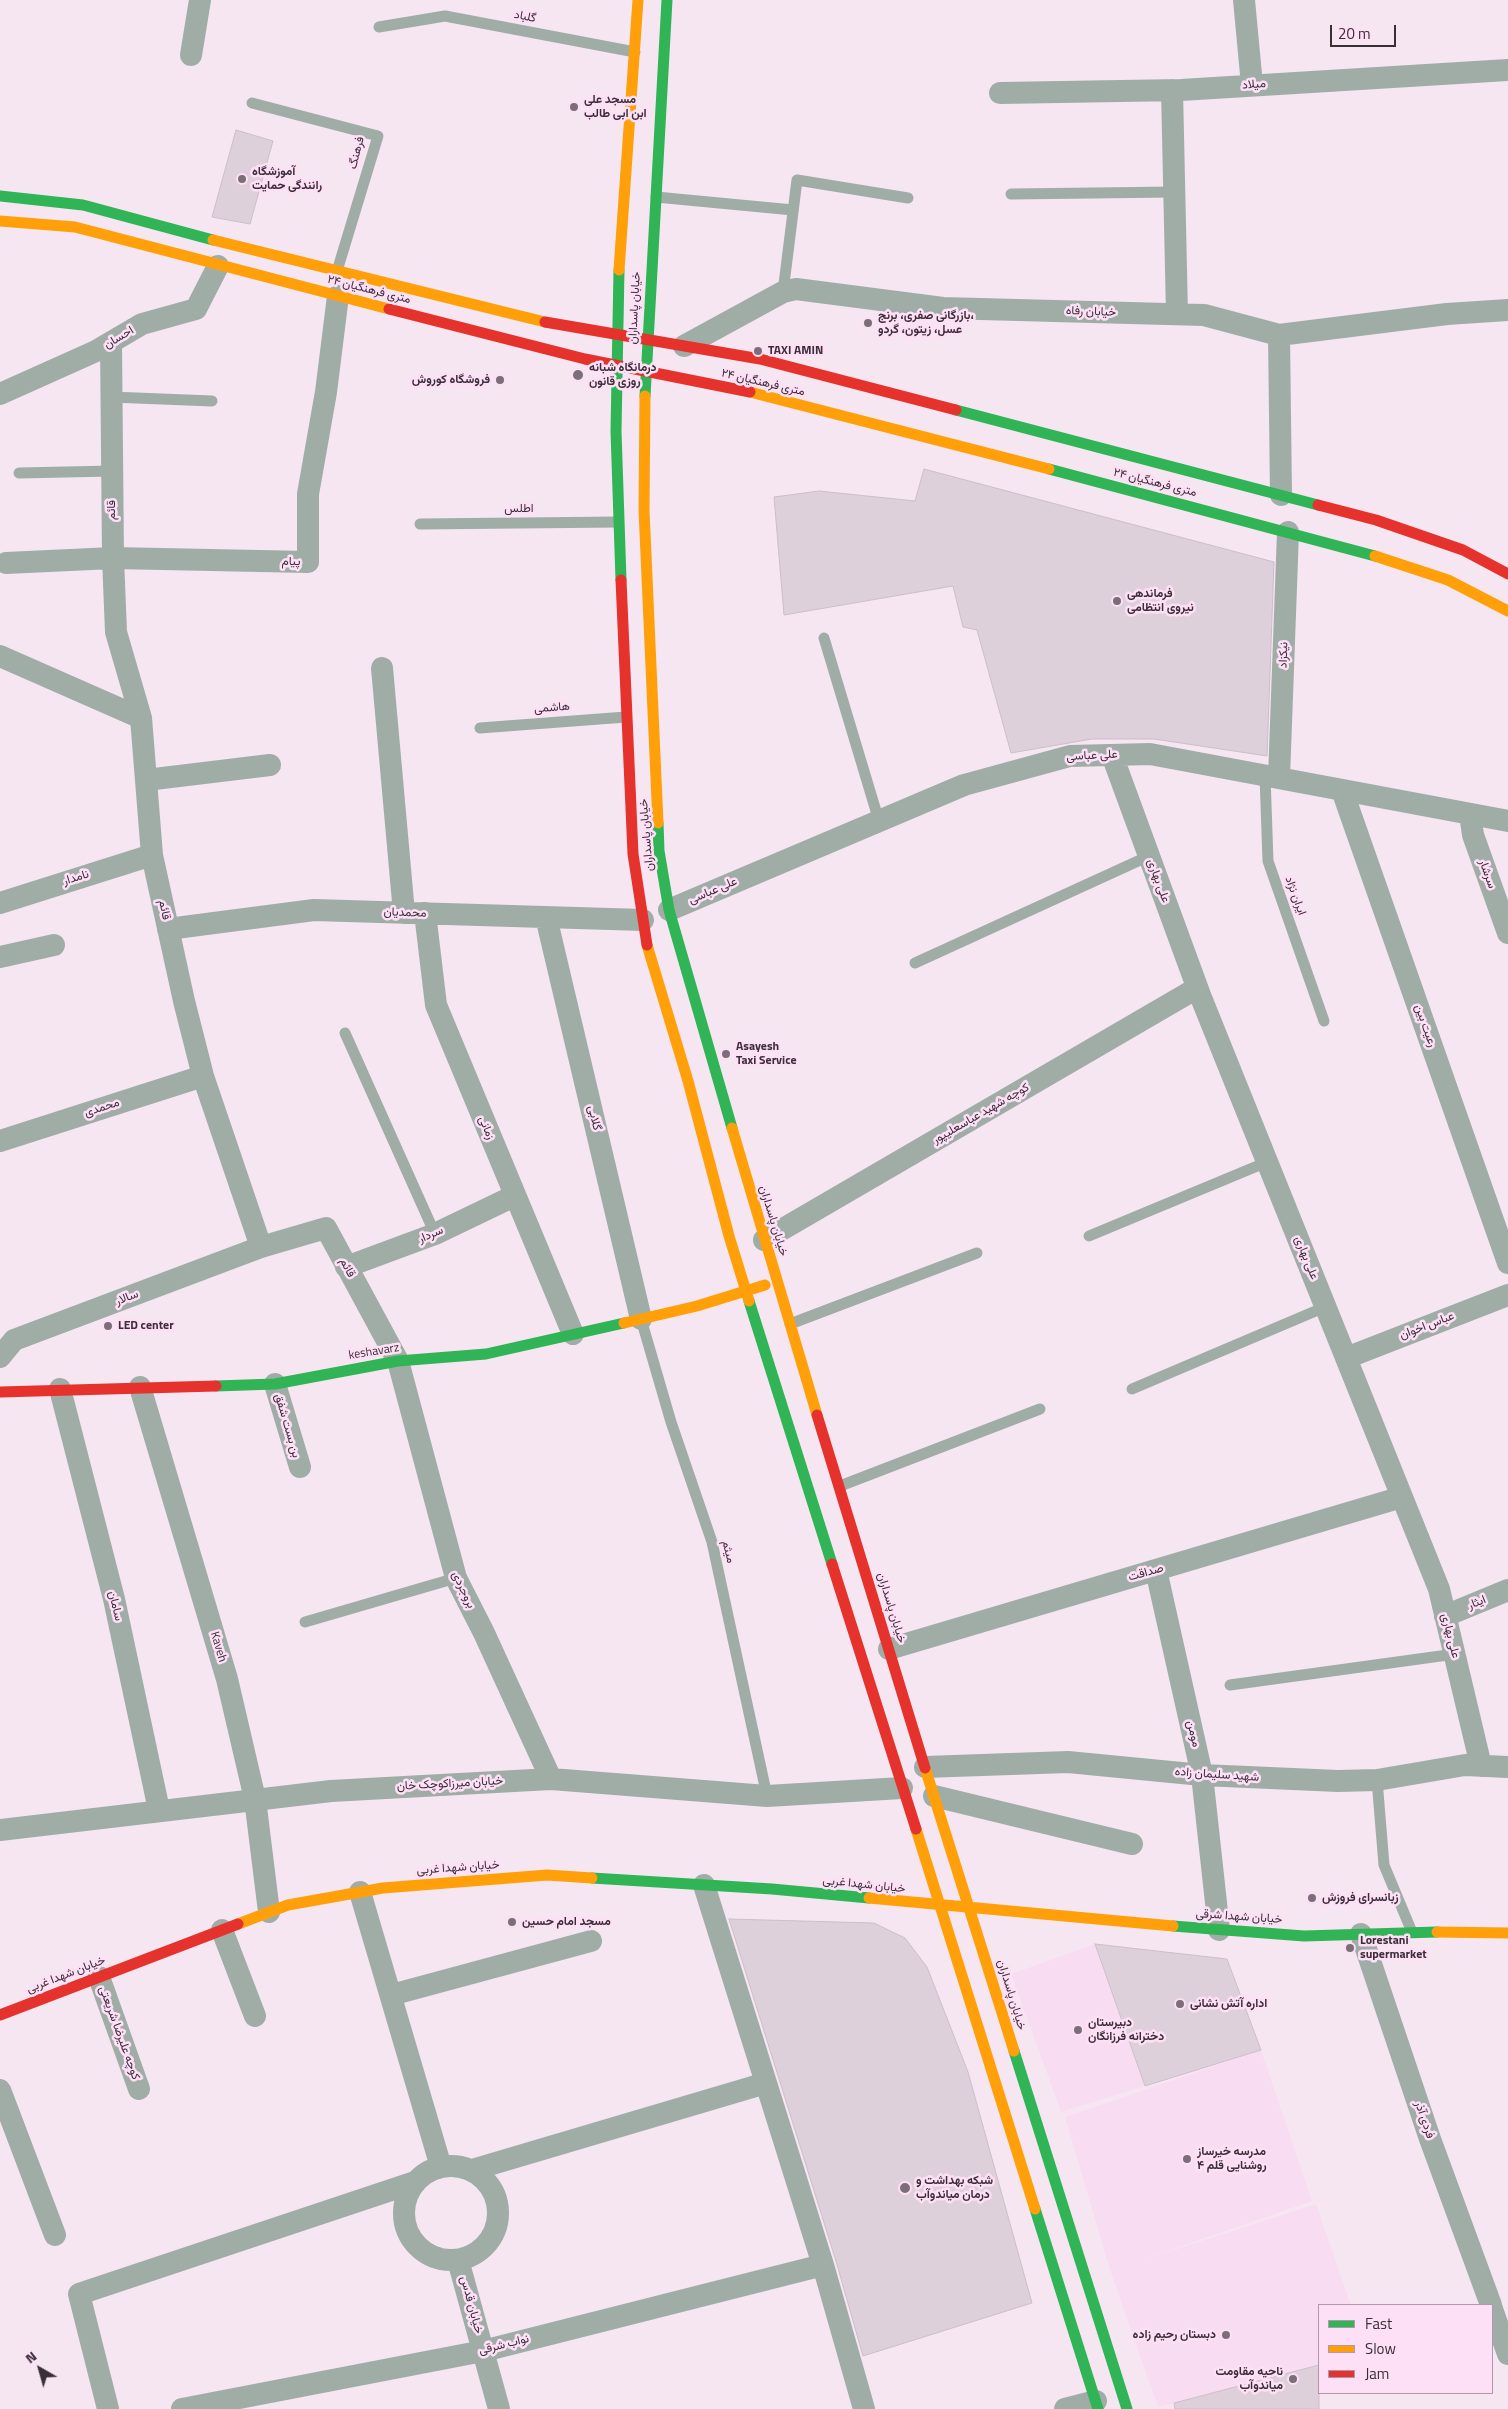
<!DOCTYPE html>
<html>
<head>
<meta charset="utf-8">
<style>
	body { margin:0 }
	#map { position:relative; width:1508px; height:2409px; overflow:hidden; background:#f6e6f2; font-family:"Titillium Web",sans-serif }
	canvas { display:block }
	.legend { position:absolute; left:1318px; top:2304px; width:175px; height:90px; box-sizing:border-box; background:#fddff6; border:1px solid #af98aa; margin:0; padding:6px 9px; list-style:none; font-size:15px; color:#3a2e37 }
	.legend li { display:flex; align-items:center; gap:10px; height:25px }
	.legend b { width:25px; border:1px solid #af98aa }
	.north { position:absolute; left:15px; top:2344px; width:50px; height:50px; -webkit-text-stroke:4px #fddff6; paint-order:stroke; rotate:322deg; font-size:14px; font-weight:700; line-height:20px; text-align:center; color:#3a2e37 }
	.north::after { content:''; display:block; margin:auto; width:18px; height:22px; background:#3a2e37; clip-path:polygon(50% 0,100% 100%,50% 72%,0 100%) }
	.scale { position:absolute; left:1330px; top:25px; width:66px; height:22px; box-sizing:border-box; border:2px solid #3a2e37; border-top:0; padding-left:6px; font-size:15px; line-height:18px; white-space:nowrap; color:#3a2e37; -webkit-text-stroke:4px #fddff6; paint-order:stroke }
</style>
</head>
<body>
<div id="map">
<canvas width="1508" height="2409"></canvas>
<ul class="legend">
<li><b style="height:6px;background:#30b455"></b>Fast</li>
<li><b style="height:6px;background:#ff9f0a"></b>Slow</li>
<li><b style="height:6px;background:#e5322d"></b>Jam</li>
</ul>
<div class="north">N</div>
<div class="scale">20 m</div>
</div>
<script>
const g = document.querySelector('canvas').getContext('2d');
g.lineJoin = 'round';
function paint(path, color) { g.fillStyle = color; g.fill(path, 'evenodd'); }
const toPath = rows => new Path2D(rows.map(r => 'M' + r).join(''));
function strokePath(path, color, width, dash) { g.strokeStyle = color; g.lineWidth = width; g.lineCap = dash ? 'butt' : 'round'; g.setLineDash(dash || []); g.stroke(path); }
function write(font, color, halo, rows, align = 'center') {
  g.font = font + ' "Titillium Web",Vazirmatn,sans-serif'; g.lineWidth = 5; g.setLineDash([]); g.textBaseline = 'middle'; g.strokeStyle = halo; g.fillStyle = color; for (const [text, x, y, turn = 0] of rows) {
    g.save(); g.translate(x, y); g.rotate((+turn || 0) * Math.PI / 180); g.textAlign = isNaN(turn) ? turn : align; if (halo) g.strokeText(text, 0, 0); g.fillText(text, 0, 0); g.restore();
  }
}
paint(toPath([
	[1095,1944,1145,2086,1061,2112,1011,1974],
	[1261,2050,1312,2201,1142,2260,1316,2204,1351,2305,1319,2305,1319,2365,1158,2407,1110,2270,1065,2117]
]), '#f8ddf2');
const building = toPath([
	[236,130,273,141,250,224,212,217,236,130],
	[924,469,1274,562,1267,756,1154,739,1092,739,1011,753,977,630,963,627,953,586,784,615,774,497,819,491,915,501,924,469],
	[729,1919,874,1923,905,1938,927,1967,968,2072,1032,2303,863,2356,836,2261,729,1919],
	[1095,1944,1227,1959,1261,2050,1145,2086,1095,1944],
	[1319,2365,1319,2409,1175,2409,1174,2403,1319,2365]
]);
paint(building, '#ded0da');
strokePath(building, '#ccbec8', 1);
strokePath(toPath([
	[379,27,445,16,635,52],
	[252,103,378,136,337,271],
	[1011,194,1174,192],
	[656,197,793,210],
	[783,292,797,180,908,198],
	[111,397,212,401],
	[19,473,112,471],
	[420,524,618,522],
	[824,638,879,821],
	[480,728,626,717],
	[1265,776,1268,861,1324,1021],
	[915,963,1149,856],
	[345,1033,435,1234],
	[1089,1236,1267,1162],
	[641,1319,671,1422,712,1542,767,1796],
	[790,1324,977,1253],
	[1132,1389,1325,1307],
	[840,1486,1040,1409],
	[305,1622,456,1578],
	[1230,1685,1455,1654],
	[1377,1780,1384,1865,1412,1932]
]), '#a0ada7', 11);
strokePath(toPath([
	[1244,0,1252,85],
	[191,55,200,0],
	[1172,90,1177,314],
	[1000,93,1181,90,1508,70],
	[1279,335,1281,495],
	[111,343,113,558,116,632,141,718,152,855,184,1001,203,1076,261,1247],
	[684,346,783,292,796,289,943,308,1204,315,1279,335,1447,314,1508,310],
	[0,394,96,351,142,324,196,309,218,266],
	[6,563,113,558,308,562,308,494,326,392,338,296],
	[0,656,141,718],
	[382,668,404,913],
	[1112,755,1200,995,1439,1589,1481,1766],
	[1279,778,1288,532],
	[146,780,270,765],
	[1342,790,1508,1263],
	[1470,814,1473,835,1508,933],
	[0,903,152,855],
	[669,910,964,785,1070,756,1150,754,1508,821],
	[425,913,436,1005,573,1334],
	[546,917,641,1319],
	[168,929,314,910,643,920],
	[0,957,54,945],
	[0,1141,203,1076],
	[764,1240,1197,988],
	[346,1267,435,1234,514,1196],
	[0,1357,14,1340,261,1247,326,1228,398,1361,456,1578,484,1633,551,1779],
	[1346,1358,1508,1295],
	[275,1384,300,1467],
	[140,1387,227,1679,255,1799,269,1912],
	[60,1389,114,1599,159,1810],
	[1156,1570,1202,1775,1219,1930],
	[1445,1616,1508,1590],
	[889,1649,1402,1497],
	[925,1767,1068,1762,1202,1775,1338,1781,1377,1780,1465,1765,1508,1767],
	[934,1796,1132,1844],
	[0,1830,331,1791,551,1779,767,1796,902,1788],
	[704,1885,823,2265,864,2409],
	[360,1892,441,2167],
	[222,1930,255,2016],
	[1361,1934,1430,2139,1491,2305],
	[99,1977,139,2089],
	[391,1995,591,1941],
	[0,2090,55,2235],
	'404 2213a47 47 0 1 1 94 0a47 47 0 1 1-94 0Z',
	[472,2170,766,2083],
	[458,2260,499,2409],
	[1492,2309,1508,2354],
	[108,2409,79,2294,415,2182],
	[182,2409,483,2351,823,2265],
	[1065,2409,1096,2401]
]), '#a0ada7', 22);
strokePath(toPath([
	[0,196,83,205,213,240],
	[619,270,616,431,621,580],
	[645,396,667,0],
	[956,410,1318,505],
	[1049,469,1375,556],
	[658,823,659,851,669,910,732,1128],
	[749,1301,832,1564],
	[216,1386,275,1384,398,1361,486,1354,624,1323],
	[592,1878,772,1889,869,1898],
	[1173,1926,1304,1936,1437,1932],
	[1014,2051,1127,2409],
	[1035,2209,1098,2409]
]), '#30b455', 11);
strokePath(toPath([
	[0,221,75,227,389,309],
	[213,240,545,322],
	[619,270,638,0],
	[750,392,1049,469],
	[645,396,644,510,658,823],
	[1375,556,1448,580,1508,611],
	[647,945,688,1081,729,1236,749,1301],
	[732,1128,817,1415],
	[624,1323,697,1306,765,1285],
	[925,1768,1014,2051],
	[916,1829,1035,2209],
	[869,1898,1173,1926],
	[238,1924,288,1905,383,1888,547,1875,592,1878],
	[1437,1932,1508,1933]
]), '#ff9f0a', 11);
strokePath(toPath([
	[389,309,585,359,750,392],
	[545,322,760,359,956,410],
	[1318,505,1376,520,1463,550,1508,574],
	[621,580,633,854,647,945],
	[0,1392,216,1386],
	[817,1415,925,1768],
	[832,1564,916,1829],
	[0,2015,238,1924]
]), '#e5322d', 11);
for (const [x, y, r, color] of [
	[574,107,5,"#7c6e78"],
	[242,179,5,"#7c6e78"],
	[868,323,5,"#7c6e78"],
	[758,351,5,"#7c6e78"],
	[578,375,6,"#7c6e78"],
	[500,380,5,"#7c6e78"],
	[1117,601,5,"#7c6e78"],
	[726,1054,5,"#7c6e78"],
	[108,1326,5,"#7c6e78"],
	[1312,1898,5,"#7c6e78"],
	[512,1922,5,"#7c6e78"],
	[1350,1948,5,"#7c6e78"],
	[1180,2004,5,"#7c6e78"],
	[1078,2030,5,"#7c6e78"],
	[1187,2159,5,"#7c6e78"],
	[905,2188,6,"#7c6e78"],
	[1226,2335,5,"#7c6e78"],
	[1293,2379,5,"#7c6e78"]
]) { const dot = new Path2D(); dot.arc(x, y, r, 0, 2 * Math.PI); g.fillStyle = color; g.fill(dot); strokePath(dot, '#fddff6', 2); }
write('12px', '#3a2e37', '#fddff6', [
	["گلباد",525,17,11],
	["میلاد",1254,85,-4],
	["فرهنگ",357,153,-76],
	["۲۴ متری فرهنگیان",369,290,14],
	["خیابان پاسداران",635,308,-87],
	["خیابان رفاه",1091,312,2],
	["احسان",119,338,-31],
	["۲۴ متری فرهنگیان",763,383,13],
	["۲۴ متری فرهنگیان",1155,483,14],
	["اطلس",519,509],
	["قائم",112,510,-90],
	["پیام",291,562,1],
	["نیکزاد",1284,655,-88],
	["هاشمی",552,708,-4],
	["علی عباسی",1092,756,-3],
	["خیابان پاسداران",647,835,-95],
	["سرشار",1487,874,70],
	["نامدار",76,878,-17],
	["علی بهاری",1158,881,70],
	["علی عباسی",713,891,-23],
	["ایران نژاد",1295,896,70],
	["قائم",164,910,78],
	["محمدیان",405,913,2],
	["رعیت بین",1425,1026,71],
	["محمدی",102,1108,-18],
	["کوچه شهید عباسعلیپور",981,1114,-30],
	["گلابی",594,1118,77],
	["زمانی",486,1128,68],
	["خیابان پاسداران",773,1221,73],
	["سردار",431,1235,-23],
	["علی بهاری",1306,1258,68],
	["قائم",347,1268,62],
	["سالار",127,1298,-21],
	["عباس اخوان",1427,1326,-21],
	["keshavarz",374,1352,-9],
	["بن بست شفق",287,1426,74],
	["میثم",728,1552,77],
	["صداقت",1146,1573,-16],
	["بروجردی",463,1590,65],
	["ایثار",1477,1603,-22],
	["سامان",115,1606,77],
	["خیابان پاسداران",891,1608,73],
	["علی بهاری",1450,1636,76],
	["Kaveh",218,1647,73],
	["مومن",1193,1734,77],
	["شهید سلیمان زاده",1217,1775,4],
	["خیابان میرزاکوچک خان",450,1784,-3],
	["خیابان شهدا غربی",458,1868,-4],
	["خیابان شهدا غربی",864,1885,6],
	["خیابان شهدا شرقی",1239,1917,4],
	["خیابان شهدا غربی",66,1975,-21],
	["خیابان پاسداران",1011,1995,73],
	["کوچه علیرضا شریعتی",119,2033,70],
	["فردی آذر",1424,2120,71],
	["خیابان قدس",471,2305,75],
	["نواب شرقی",504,2345,-14]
]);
write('bold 12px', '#3a2e37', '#fddff6', [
	["مسجد علی",584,100],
	["ابن ابی طالب",584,114],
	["آموزشگاه",252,172],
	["رانندگی حمایت",252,186],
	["بازرگانی صفری، برنج،",878,316],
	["عسل، زیتون، گردو",878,330],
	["TAXI AMIN",768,351],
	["درمانگاه شبانه",589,368],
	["روزی قانون",589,382],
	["فروشگاه کوروش",490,380,"right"],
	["فرماندهی",1127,594],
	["نیروی انتظامی",1127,608],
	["Asayesh",736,1047],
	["Taxi Service",736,1061],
	["LED center",118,1326],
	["زبانسرای فروزش",1322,1898],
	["مسجد امام حسین",522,1922],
	["Lorestani",1360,1941],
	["supermarket",1360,1955],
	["اداره آتش نشانی",1190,2004],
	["دبیرستان",1088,2023],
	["دخترانه فرزانگان",1088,2037],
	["مدرسه خیرساز",1197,2152],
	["روشنایی قلم ۴",1197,2166],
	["شبکه بهداشت و",916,2181],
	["درمان میاندوآب",916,2195],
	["دبستان رحیم زاده",1216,2335,"right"],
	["ناحیه مقاومت",1283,2372,"right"],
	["میاندوآب",1283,2386,"right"]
], 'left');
</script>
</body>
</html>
